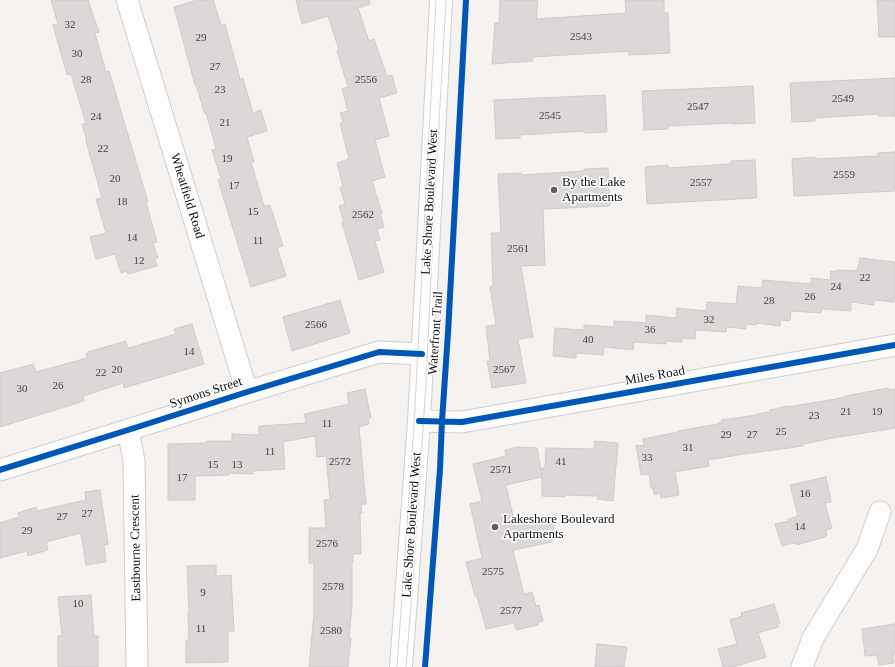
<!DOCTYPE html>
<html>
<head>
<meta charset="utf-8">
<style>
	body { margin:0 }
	canvas { display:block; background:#f5f2f0 }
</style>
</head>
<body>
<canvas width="895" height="667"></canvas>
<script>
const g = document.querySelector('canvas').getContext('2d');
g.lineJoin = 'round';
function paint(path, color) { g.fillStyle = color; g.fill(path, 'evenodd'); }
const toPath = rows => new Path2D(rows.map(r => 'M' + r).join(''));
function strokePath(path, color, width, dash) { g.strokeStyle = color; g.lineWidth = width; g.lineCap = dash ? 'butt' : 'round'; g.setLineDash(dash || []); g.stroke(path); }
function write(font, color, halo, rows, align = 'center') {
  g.font = font + ' "Times New Roman",serif'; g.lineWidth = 3; g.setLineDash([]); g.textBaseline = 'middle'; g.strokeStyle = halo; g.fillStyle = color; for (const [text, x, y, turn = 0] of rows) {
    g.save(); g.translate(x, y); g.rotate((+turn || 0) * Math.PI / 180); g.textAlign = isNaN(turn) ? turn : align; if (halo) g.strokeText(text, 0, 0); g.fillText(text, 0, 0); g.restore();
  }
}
const building = toPath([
	[51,0,88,0,99,32,95,33,106,72,109,71,115,91,148,202,146,202,157,242,153,243,158,258,155,259,157,266,128,274,127,271,121,273,115,254,96,259,90,237,106,233,96,199,102,198,86,141,87,141,82,124,86,124,71,74,67,75,53,25,58,24,51,0],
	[197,0,213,0,221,25,225,24,240,79,243,78,253,113,261,110,267,131,247,137,254,162,251,162,264,206,270,205,283,246,277,248,286,276,251,287,218,180,221,179,212,150,216,149,206,113,205,114,196,85,195,85,174,7,197,0],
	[296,0,369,0,370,4,358,8,369,41,374,39,387,76,392,75,397,93,379,98,389,136,375,140,385,177,372,181,382,213,380,213,384,227,377,229,380,240,375,241,384,272,359,280,342,223,344,223,339,206,345,204,340,188,343,187,337,163,349,159,340,123,343,122,340,113,348,111,342,89,348,87,337,51,339,50,328,16,302,24,296,0],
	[500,0,538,0,536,19,626,13,625,0,664,0,664,13,668,13,670,53,629,55,629,51,533,57,533,61,492,64,495,23,499,23,500,0],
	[877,0,895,0,895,37,879,37,877,0],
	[895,78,895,116,879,116,879,114,815,118,815,121,792,122,790,83,895,78],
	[753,86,755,123,732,124,732,123,668,126,668,129,644,130,642,91,753,86],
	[605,95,607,132,584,133,584,131,520,135,520,138,496,139,494,100,605,95],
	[895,152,895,191,794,196,792,159,815,157,815,159,878,156,878,153,895,152],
	[755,160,757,198,647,204,645,167,668,165,668,168,731,164,731,161,755,160],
	[608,168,610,206,543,209,545,265,521,266,533,337,518,339,526,383,492,388,487,361,490,361,486,326,496,325,490,287,493,286,491,233,501,233,498,174,521,173,521,175,584,171,584,169,608,168],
	[860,258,895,262,895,298,894,298,894,302,874,300,874,305,851,302,851,311,822,309,821,313,791,311,790,321,780,320,780,326,756,323,756,325,746,324,746,329,727,327,726,332,696,330,695,339,682,338,682,342,666,341,666,344,634,342,633,350,604,347,603,355,576,353,576,358,553,356,555,328,584,330,584,325,614,327,614,321,646,323,646,315,676,318,677,308,706,311,707,302,736,304,738,286,762,288,763,280,811,284,811,278,830,280,831,271,837,272,837,270,857,271,858,265,859,266,860,258],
	[340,300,350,333,292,351,283,317,340,300],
	[192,324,204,364,124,388,123,383,83,396,84,401,0,427,0,373,33,364,36,372,87,358,86,354,88,353,88,352,126,341,128,348,129,348,176,334,174,329,192,324],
	[888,388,888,390,895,389,895,428,833,438,803,444,803,446,744,454,708,460,709,466,675,472,679,495,661,498,660,493,654,495,653,488,651,488,649,474,641,475,636,445,644,446,643,439,678,432,678,431,718,424,718,423,722,423,721,420,757,415,757,414,770,412,770,410,787,406,787,407,836,399,845,397,845,396,888,388],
	[365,389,371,418,368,418,369,424,359,427,366,504,361,504,362,513,360,513,361,554,353,554,353,562,352,562,352,606,349,638,351,638,348,667,309,667,314,613,314,563,309,563,309,528,326,528,324,500,330,499,326,456,317,457,315,436,283,442,285,469,253,471,253,474,229,473,229,475,195,476,195,500,168,500,168,444,207,443,207,441,232,441,232,434,259,435,259,426,306,423,304,414,349,404,347,393,365,389],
	[595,441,618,443,613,501,597,499,598,496,565,495,565,497,542,496,542,468,545,468,546,448,594,449,595,441],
	[518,447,537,448,542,477,506,485,514,520,554,523,552,542,513,550,524,594,532,592,536,606,539,605,543,621,538,623,538,625,516,630,514,623,486,629,477,596,475,596,466,562,482,558,470,504,482,501,473,464,506,456,505,450,518,447],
	[826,477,831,502,825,503,832,528,826,530,827,535,825,536,825,537,797,545,797,543,795,544,794,543,782,546,775,524,788,521,788,519,798,516,790,485,826,477],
	[100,490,108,544,104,545,106,562,86,565,81,533,46,542,48,550,28,556,27,551,0,558,0,523,19,517,18,513,36,507,37,511,86,500,85,492,100,490],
	[216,565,216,576,231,575,234,631,228,631,228,662,186,663,186,640,189,640,188,613,189,613,187,566,216,565],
	[91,595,94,636,98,636,98,667,58,667,58,636,62,636,58,597,91,595],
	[774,604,780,623,778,624,778,627,758,633,766,657,733,667,723,667,718,649,737,644,730,620,742,616,741,613,774,604],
	[895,624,895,653,893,653,894,663,879,665,877,655,865,656,862,629,895,624],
	[597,644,627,647,624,667,595,667,597,644]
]);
paint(building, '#dbd8d7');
strokePath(building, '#cecccb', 1);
const minor = toPath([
	[127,0,247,392],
	[419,421,462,422,895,345],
	[128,430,134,461,137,667],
	[0,470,128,430,247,392,379,352,422,354],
	[802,667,813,638,867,549,880,512]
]);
const primary = toPath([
	[401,667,419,421,441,0]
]);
strokePath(minor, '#d0cecc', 23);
strokePath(primary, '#d0cecc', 24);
strokePath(minor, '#fefdfd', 21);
strokePath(primary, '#fefdfd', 22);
strokePath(toPath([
	[397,667,414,425,436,0],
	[406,667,414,566,426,383,435,194,446,0]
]), '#d5d3d3', 1);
strokePath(toPath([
	[419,421,462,422,895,345],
	[0,470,128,430,247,392,379,352,422,354],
	[425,667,440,469,442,421,448,333,466,0]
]), '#0057b8', 6);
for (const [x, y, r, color] of [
	[554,190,4,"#605e5c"],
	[495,527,4,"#605e5c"]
]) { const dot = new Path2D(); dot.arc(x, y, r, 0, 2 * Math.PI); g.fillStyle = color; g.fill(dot); strokePath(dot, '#fff', 1.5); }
write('11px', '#444242', null, [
	["32",70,25],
	["2543",581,37],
	["29",201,38],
	["30",77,54],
	["27",215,67],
	["28",86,80],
	["2556",366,80],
	["23",220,90],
	["2549",843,99],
	["2547",698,107],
	["2545",550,116],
	["24",96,117],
	["21",225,123],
	["22",103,149],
	["19",227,159],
	["2559",844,175],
	["20",115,179],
	["2557",701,183],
	["17",234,186],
	["18",122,202],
	["15",253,212],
	["2562",363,215],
	["14",132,238],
	["11",258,241],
	["2561",518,249],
	["12",139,261],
	["22",865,278],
	["24",836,287],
	["26",810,297],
	["28",769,301],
	["32",709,320],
	["2566",316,325],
	["36",650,330],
	["40",588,340],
	["14",189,352],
	["20",117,370],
	["2567",504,370],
	["22",101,373],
	["26",58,386],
	["30",22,389],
	["21",846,412],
	["19",877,412],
	["23",814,416],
	["11",327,424],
	["25",781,432],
	["29",726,435],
	["27",752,435],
	["31",688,448],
	["11",270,452],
	["33",647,458],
	["2572",340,462],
	["41",561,462],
	["15",213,465],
	["13",237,465],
	["2571",501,470],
	["17",182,478],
	["16",805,494],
	["27",87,514],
	["27",62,517],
	["14",800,527],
	["29",27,531],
	["2576",327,544],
	["2575",493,572],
	["2578",333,587],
	["9",203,593],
	["10",78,604],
	["2577",511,611],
	["11",201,629],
	["2580",331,631]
]);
write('13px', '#0f0e0d', '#fff', [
	["By the Lake",562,183],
	["Apartments",562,198],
	["Lakeshore Boulevard",503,520],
	["Apartments",503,535]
], 'left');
write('13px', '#0f0e0d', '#fff', [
	["Wheatfield Road",187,196,73],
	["Lake Shore Boulevard West",430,202,-87],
	["Waterfront Trail",436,333,-86],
	["Miles Road",655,376,-10],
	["Symons Street",206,393,-18],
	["Lake Shore Boulevard West",412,525,-86],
	["Eastbourne Crescent",136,548,-91]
]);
</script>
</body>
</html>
